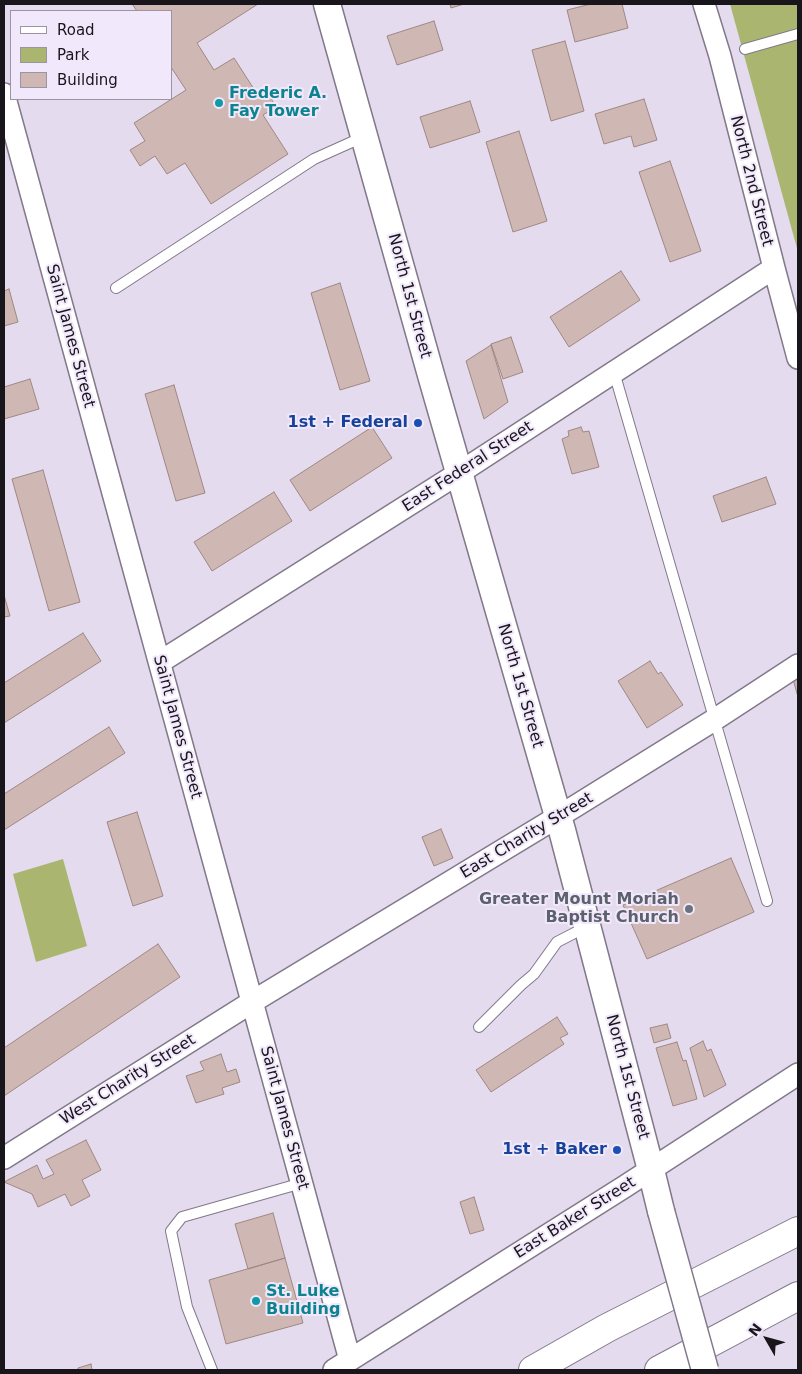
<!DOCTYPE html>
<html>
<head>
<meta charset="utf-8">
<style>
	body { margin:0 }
	#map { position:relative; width:802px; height:1374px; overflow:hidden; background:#e5dbee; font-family:"DejaVu Sans",sans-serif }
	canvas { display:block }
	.frame { position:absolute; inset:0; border:5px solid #18151b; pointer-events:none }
	.legend { position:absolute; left:10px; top:10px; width:162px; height:90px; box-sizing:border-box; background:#f2e8fb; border:1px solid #9b94a1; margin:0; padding:6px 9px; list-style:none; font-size:15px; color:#18151b }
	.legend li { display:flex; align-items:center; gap:10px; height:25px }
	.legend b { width:25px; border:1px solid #9b94a1 }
	.north { position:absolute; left:742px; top:1314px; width:50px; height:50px; -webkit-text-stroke:4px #f2e8fb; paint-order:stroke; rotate:308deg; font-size:14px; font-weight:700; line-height:20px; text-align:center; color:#18151b }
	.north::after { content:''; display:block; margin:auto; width:18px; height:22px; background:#18151b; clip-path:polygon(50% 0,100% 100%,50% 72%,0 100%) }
</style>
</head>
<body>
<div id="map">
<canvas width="802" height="1374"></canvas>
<div class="frame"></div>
<ul class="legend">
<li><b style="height:6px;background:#fff"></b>Road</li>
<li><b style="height:14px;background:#aab670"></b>Park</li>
<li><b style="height:14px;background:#cfb7b4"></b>Building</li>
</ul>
<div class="north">N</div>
</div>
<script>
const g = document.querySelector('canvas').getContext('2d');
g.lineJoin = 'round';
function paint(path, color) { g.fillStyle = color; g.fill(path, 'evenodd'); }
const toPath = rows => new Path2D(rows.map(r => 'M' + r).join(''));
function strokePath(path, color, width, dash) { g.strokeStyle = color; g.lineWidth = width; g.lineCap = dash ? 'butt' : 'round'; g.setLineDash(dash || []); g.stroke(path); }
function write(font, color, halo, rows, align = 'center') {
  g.font = font + ' "DejaVu Sans",sans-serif'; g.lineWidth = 4; g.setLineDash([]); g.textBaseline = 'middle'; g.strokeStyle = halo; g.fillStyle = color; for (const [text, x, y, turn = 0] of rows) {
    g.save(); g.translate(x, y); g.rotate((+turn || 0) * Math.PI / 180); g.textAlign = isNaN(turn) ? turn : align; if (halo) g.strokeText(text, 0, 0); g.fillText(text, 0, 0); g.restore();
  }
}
paint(toPath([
	[730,4,798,4,798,252],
	[63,859,87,946,36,962,13,874]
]), '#aab670');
const building = toPath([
	[132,4,258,4,197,43,214,70,234,58,261,100,269,95,276,107,263,115,288,154,211,204,185,163,167,174,155,156,140,166,130,150,145,141,134,123,186,90,171,67,171,11,137,11,132,4],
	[450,4,464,4,451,8,450,4],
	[591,4,622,4,628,28,575,42,567,10,591,4],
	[434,21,443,50,397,65,387,36,434,21],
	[565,41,584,111,551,121,532,50,565,41],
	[644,99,657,140,634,147,631,136,604,144,595,114,644,99],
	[470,101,480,132,430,148,420,117,470,101],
	[519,131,547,221,513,232,486,142,519,131],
	[670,161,701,251,670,262,639,172,670,161],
	[621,271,640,300,569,347,550,317,621,271],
	[340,283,370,381,340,390,311,293,340,283],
	[9,289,18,322,4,326,4,291,9,289],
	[511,337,523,372,503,379,491,344,511,337],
	[491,345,508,402,484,419,466,361,491,345],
	[30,379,39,409,4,419,4,387,30,379],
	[174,385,205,493,176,501,145,394,174,385],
	[372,427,392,458,310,511,290,480,372,427],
	[581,427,583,432,589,431,599,467,572,474,562,439,569,436,568,431,581,427],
	[43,470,80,602,49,611,12,479,43,470],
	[766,477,776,504,722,522,713,496,766,477],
	[274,492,292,521,212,571,194,542,274,492],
	[4,595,10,616,4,617,4,595],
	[83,633,101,661,4,723,4,683,83,633],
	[650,661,658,674,661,672,683,705,647,728,618,681,650,661],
	[798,676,798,697,793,679,798,676],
	[109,727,125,753,4,830,4,794,109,727],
	[137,812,163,896,133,906,107,822,137,812],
	[441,829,453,858,434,866,422,837,441,829],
	[731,858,754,912,647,959,623,905,731,858],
	[158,944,180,977,4,1096,4,1048,158,944],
	[557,1017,568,1034,560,1038,564,1044,491,1092,476,1070,557,1017],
	[667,1024,671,1038,654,1043,650,1028,667,1024],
	[703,1041,707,1051,711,1049,726,1085,704,1097,690,1048,703,1041],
	[677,1042,683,1061,686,1060,697,1099,673,1106,656,1048,677,1042],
	[221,1054,227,1072,236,1069,240,1082,222,1088,224,1094,196,1103,186,1076,204,1070,200,1062,221,1054],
	[86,1140,101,1170,82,1180,90,1196,71,1206,65,1194,38,1207,32,1194,4,1182,37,1165,43,1179,54,1174,46,1160,86,1140],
	[474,1197,484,1230,470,1234,460,1202,474,1197],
	[273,1213,285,1258,248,1269,235,1224,273,1213],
	[285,1258,303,1323,226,1344,209,1280,285,1258],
	[91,1364,92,1370,78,1370,78,1368,91,1364]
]);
paint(building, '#cfb7b4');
strokePath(building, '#9e8784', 1);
const service = toPath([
	[745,49,798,34],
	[116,288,314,159,363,137],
	[614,372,767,901],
	[479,1027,521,985,534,974,557,942,586,927],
	[212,1370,187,1307,171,1231,182,1217,302,1183]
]);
const minor = toPath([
	[704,4,720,56,774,268,798,358],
	[4,94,350,1360],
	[160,662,459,473,774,268],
	[4,1158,252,1002,574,807,714,720,798,665],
	[334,1370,624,1187,798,1074]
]);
const tertiary = toPath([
	[327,4,431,375,562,830,651,1170,661,1211]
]);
const motorway = toPath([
	[533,1370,607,1328,798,1231],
	[659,1370,798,1296]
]);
strokePath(service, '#82788a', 12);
strokePath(minor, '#82788a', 24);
strokePath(tertiary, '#82788a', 29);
strokePath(motorway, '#82788a', 30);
strokePath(service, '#fff', 10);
strokePath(minor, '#fff', 21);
strokePath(tertiary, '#fff', 26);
strokePath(motorway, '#fff', 28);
const tertiaryBridge = toPath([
	[661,1211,705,1370]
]);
strokePath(tertiaryBridge, '#82788a', 29, []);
strokePath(tertiaryBridge, '#fff', 26);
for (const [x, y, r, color] of [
	[219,103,5,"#0f9aa8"],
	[418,423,5,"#1a4fb4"],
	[689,909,5,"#6b7280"],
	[617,1150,5,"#1a4fb4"],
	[256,1301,5,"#0f9aa8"]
]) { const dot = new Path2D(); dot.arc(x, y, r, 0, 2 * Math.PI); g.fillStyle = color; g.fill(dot); strokePath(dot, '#f2e8fb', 2); }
write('bold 16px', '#0d838f', '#f2e8fb', [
	["Frederic A.",229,94],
	["Fay Tower",229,112],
	["St. Luke",266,1292],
	["Building",266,1310]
], 'left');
write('16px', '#18151b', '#f2e8fb', [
	["North 2nd Street",751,181,76],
	["North 1st Street",409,296,75],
	["Saint James Street",70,336,75],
	["East Federal Street",468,467,-33],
	["North 1st Street",520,686,74],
	["Saint James Street",177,727,75],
	["East Charity Street",527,836,-31],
	["North 1st Street",627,1077,75],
	["West Charity Street",128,1080,-32],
	["Saint James Street",284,1118,75],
	["East Baker Street",575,1218,-32]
]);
write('bold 16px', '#164399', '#f2e8fb', [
	["1st + Federal",408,423],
	["1st + Baker",607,1150]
], 'right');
write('bold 16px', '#5b616d', '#f2e8fb', [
	["Greater Mount Moriah",679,900],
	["Baptist Church",679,918]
], 'right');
</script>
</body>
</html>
